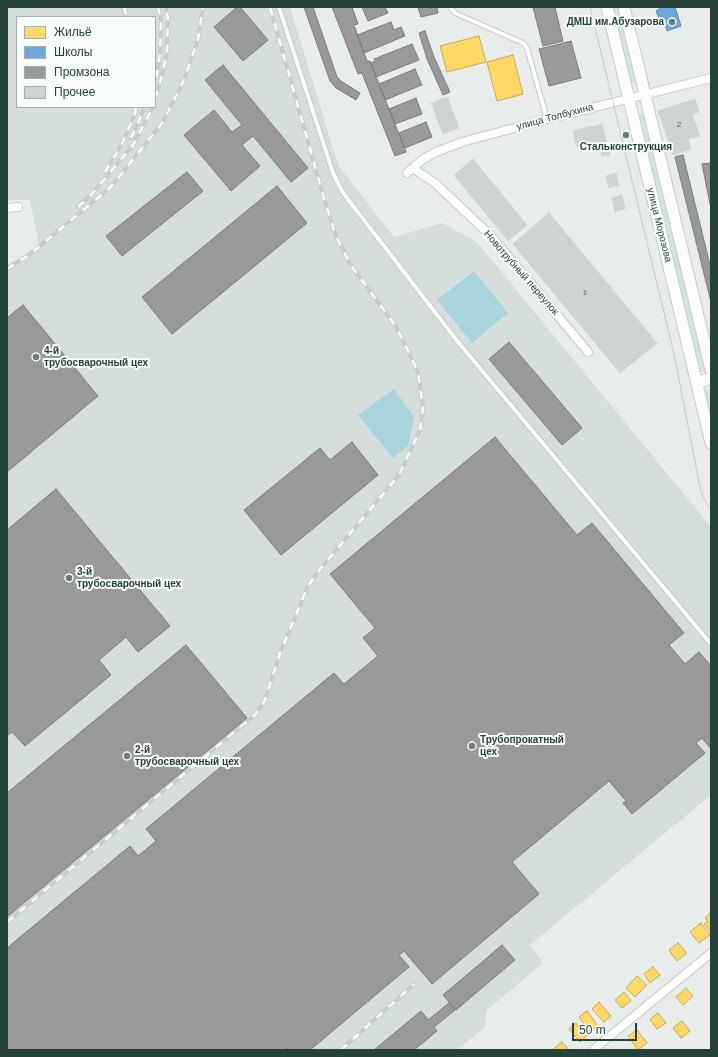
<!DOCTYPE html>
<html>
<head>
<meta charset="utf-8">
<style>
	body { margin:0 }
	#map { position:relative; width:718px; height:1057px; overflow:hidden; background:#e8edeb; font-family:Helvetica,sans-serif }
	canvas { display:block }
	.frame { position:absolute; inset:0; border:8px solid #24423a; pointer-events:none }
	.legend { position:absolute; left:16px; top:16px; width:140px; height:92px; box-sizing:border-box; background:#f7fbf9; border:1px solid #a3b1ad; margin:0; padding:5px 7px; list-style:none; font-size:12px; color:#24423a }
	.legend li { display:flex; align-items:center; gap:8px; height:20px }
	.legend b { width:20px; border:1px solid #a3b1ad }
	.scale { position:absolute; left:572px; top:1023px; width:65px; height:18px; box-sizing:border-box; border:2px solid #24423a; border-top:0; padding-left:5px; font-size:12px; line-height:14px; white-space:nowrap; color:#24423a; -webkit-text-stroke:3px #f7fbf9; paint-order:stroke }
</style>
</head>
<body>
<div id="map">
<canvas width="718" height="1057"></canvas>
<div class="frame"></div>
<ul class="legend">
<li><b style="height:11px;background:#ffd966"></b>Жильё</li>
<li><b style="height:11px;background:#6fa8dc"></b>Школы</li>
<li><b style="height:11px;background:#999"></b>Промзона</li>
<li><b style="height:11px;background:#cfd4d2"></b>Прочее</li>
</ul>
<div class="scale">50 m</div>
</div>
<script>
const g = document.querySelector('canvas').getContext('2d');
g.lineJoin = 'round';
function paint(path, color) { g.fillStyle = color; g.fill(path, 'evenodd'); }
const toPath = rows => new Path2D(rows.map(r => 'M' + r).join(''));
function strokePath(path, color, width, dash) { g.strokeStyle = color; g.lineWidth = width; g.lineCap = dash ? 'butt' : 'round'; g.setLineDash(dash || []); g.stroke(path); }
function write(font, color, halo, rows, align = 'center') {
  g.font = font + ' Helvetica,sans-serif'; g.lineWidth = 4; g.setLineDash([]); g.textBaseline = 'middle'; g.strokeStyle = halo; g.fillStyle = color; for (const [text, x, y, turn = 0] of rows) {
    g.save(); g.translate(x, y); g.rotate((+turn || 0) * Math.PI / 180); g.textAlign = isNaN(turn) ? turn : align; if (halo) g.strokeText(text, 0, 0); g.fillText(text, 0, 0); g.restore();
  }
}
paint(toPath([
	[7,7,290,7,338,165,394,237,442,223,477,242,711,527,711,795,530,945,543,963,487,1010,485,1027,457,1050,7,1050,7,265,39,246,30,200,7,200],
	[17,17,155,17,155,107,17,107]
]), '#d6dedb');
paint(toPath([
	[611,7,618,7,635,80,635,82,632,84,630,84],
	[643,113,707,371,699,373,636,115],
	[711,389,711,424,703,391]
]), '#d1e6d8');
paint(toPath([
	[474,271,508,313,472,343,437,300],
	[394,389,414,417,408,446,393,458,358,415]
]), '#a9d4db');
const homes = toPath([
	[479,36,486,62,447,72,440,46,479,36],
	[513,55,523,94,497,101,487,62,513,55],
	[711,912,711,932,704,924,708,921,705,918,711,912],
	[701,923,710,935,699,943,690,932,701,923],
	[678,943,687,953,677,961,669,950,678,943],
	[653,967,660,975,650,983,644,974,653,967],
	[637,976,647,985,635,997,626,988,637,976],
	[686,988,693,996,683,1005,676,997,686,988],
	[624,992,631,1001,622,1008,615,1000,624,992],
	[599,1002,611,1016,604,1022,592,1009,599,1002],
	[587,1011,598,1026,590,1032,579,1017,587,1011],
	[658,1013,666,1023,657,1029,650,1019,658,1013],
	[682,1021,690,1031,681,1038,673,1028,682,1021],
	[576,1023,579,1027,582,1024,590,1033,580,1042,569,1029,576,1023],
	[637,1030,647,1043,638,1050,628,1036,637,1030],
	[562,1042,569,1050,552,1050,562,1042]
]);
paint(homes, '#ffd966');
strokePath(homes, '#bdac59', 1);
const schools = toPath([
	[660,7,675,7,681,26,667,31,663,17,659,18,656,11,660,9,660,7]
]);
paint(schools, '#6fa8dc');
strokePath(schools, '#5889ab', 1);
const industry = toPath([
	[237,7,240,7,268,40,243,61,214,27,237,7],
	[304,7,313,7,337,77,341,81,360,93,356,100,336,88,330,81,304,7],
	[332,7,352,7,358,24,354,25,364,53,367,61,370,61,406,152,395,156,362,73,358,74,332,7],
	[362,7,385,7,388,13,368,21,362,7],
	[418,7,437,7,438,13,421,17,418,7],
	[533,7,555,7,563,41,543,46,533,7],
	[391,22,394,30,401,27,405,36,364,53,357,35,391,22],
	[425,31,434,57,450,92,443,95,427,59,419,33,425,31],
	[571,41,581,78,549,86,539,49,571,41],
	[412,44,419,60,376,77,371,63,375,61,374,59,412,44],
	[223,65,308,168,291,182,253,136,242,145,260,166,231,191,184,135,214,110,232,132,242,125,205,80,223,65],
	[415,69,422,85,385,100,379,84,415,69],
	[416,98,422,114,395,124,389,109,416,98],
	[426,122,432,137,405,148,399,133,426,122],
	[683,155,711,269,711,302,675,157,683,155],
	[711,163,711,204,710,204,702,164,711,163],
	[187,172,203,191,122,256,106,236,187,172],
	[277,186,307,223,172,334,142,297,277,186],
	[23,305,98,396,7,472,7,318,23,305],
	[509,342,582,428,562,445,489,359,509,342],
	[495,437,577,535,592,523,684,633,669,645,685,664,699,652,711,666,711,749,702,738,696,743,705,753,632,814,623,803,626,801,609,781,512,862,539,894,432,984,404,951,399,955,409,967,310,1050,288,1050,287,1048,285,1050,7,1050,7,948,130,846,138,856,156,841,146,829,334,673,344,684,378,656,363,638,375,628,330,574,495,437],
	[352,442,378,475,281,555,244,510,320,448,330,460,352,442],
	[56,489,170,626,138,652,126,637,99,660,111,675,25,746,12,732,7,736,7,530,56,489],
	[186,645,247,718,7,917,7,793,186,645],
	[502,945,515,960,456,1010,443,995,502,945],
	[449,1003,455,1010,434,1027,437,1031,414,1050,374,1050,421,1011,428,1020,449,1003]
]);
paint(industry, '#999');
strokePath(industry, '#767f7c', 1);
const building = toPath([
	[447,97,459,128,443,134,431,103,447,97],
	[695,99,699,112,692,114,700,136,688,139,691,149,673,155,658,111,695,99],
	[602,124,610,155,602,156,598,142,577,147,573,131,602,124],
	[473,159,527,225,508,241,454,175,473,159],
	[616,173,619,185,609,188,606,176,616,173],
	[622,195,625,209,615,212,612,198,622,195],
	[549,213,657,343,620,373,513,244,549,213]
]);
paint(building, '#cfd4d2');
strokePath(building, '#d1d6d4', 1);
const service = toPath([
	[279,7,333,173,342,191,350,202,458,342,711,644],
	[450,7,455,13,523,43,527,48,547,119]
]);
const minor = toPath([
	[413,168,436,184,492,237,588,352],
	[407,173,422,160,436,152,462,142,548,119,711,78],
	[7,208,18,207],
	[593,1050,711,953]
]);
const secondary = toPath([
	[607,7,711,443],
	[624,7,711,370],
	[697,383,711,378]
]);
strokePath(service, '#c5cac8', 6);
strokePath(minor, '#c5cac8', 10);
strokePath(secondary, '#c3cbc8', 13);
strokePath(service, '#fcfcfc', 4);
strokePath(minor, '#fcfcfc', 8);
strokePath(secondary, '#fcfcfc', 11);
strokePath(toPath([
	[590,7,674,354,699,482,702,494,707,504,711,510]
]), '#c9cdcc', 1);
const rail = toPath([
	[124,7,127,17],
	[156,78,160,54,161,21,158,7],
	[155,99,160,83,167,53,168,19,166,7],
	[131,138,145,107],
	[105,172,122,144,135,113,136,107],
	[78,207,92,194,133,145,150,113,153,107],
	[7,269,29,255,111,187,163,122,184,80,198,39,203,7],
	[7,922,256,714,265,700,280,653,308,586,317,573,399,475,420,430,423,408,418,372,397,328,350,264,336,236,325,202,270,7],
	[341,1050,414,984]
]);
strokePath(rail, '#c9cdcc', 4);
strokePath(rail, '#f7fbf9', 2.5, [8]);
for (const [x, y, r, color] of [
	[672,22,4,"#697e78"],
	[626,135,4,"#697e78"],
	[36,357,4,"#697e78"],
	[69,578,4,"#697e78"],
	[472,746,4,"#697e78"],
	[127,756,4,"#697e78"]
]) { const dot = new Path2D(); dot.arc(x, y, r, 0, 2 * Math.PI); g.fillStyle = color; g.fill(dot); strokePath(dot, '#f7fbf9', 1.5); }
write('8px', '#506761', null, [
	["2",679,125],
	["1",585,293]
]);
write('bold 10px', '#24423a', '#f7fbf9', [
	["ДМШ им.Абузарова",664,22,"right"],
	["Стальконструкция",626,147,"center"],
	["4-й",44,351],
	["трубосварочный цех",44,363],
	["3-й",77,572],
	["трубосварочный цех",77,584],
	["Трубопрокатный",480,740],
	["цех",480,752],
	["2-й",135,750],
	["трубосварочный цех",135,762]
], 'left');
write('10px', '#24423a', '#f7fbf9', [
	["улица Толбухина",555,117,-15],
	["улица Морозова",659,225,76],
	["Новотрубный переулок",521,273,49]
]);
</script>
</body>
</html>
